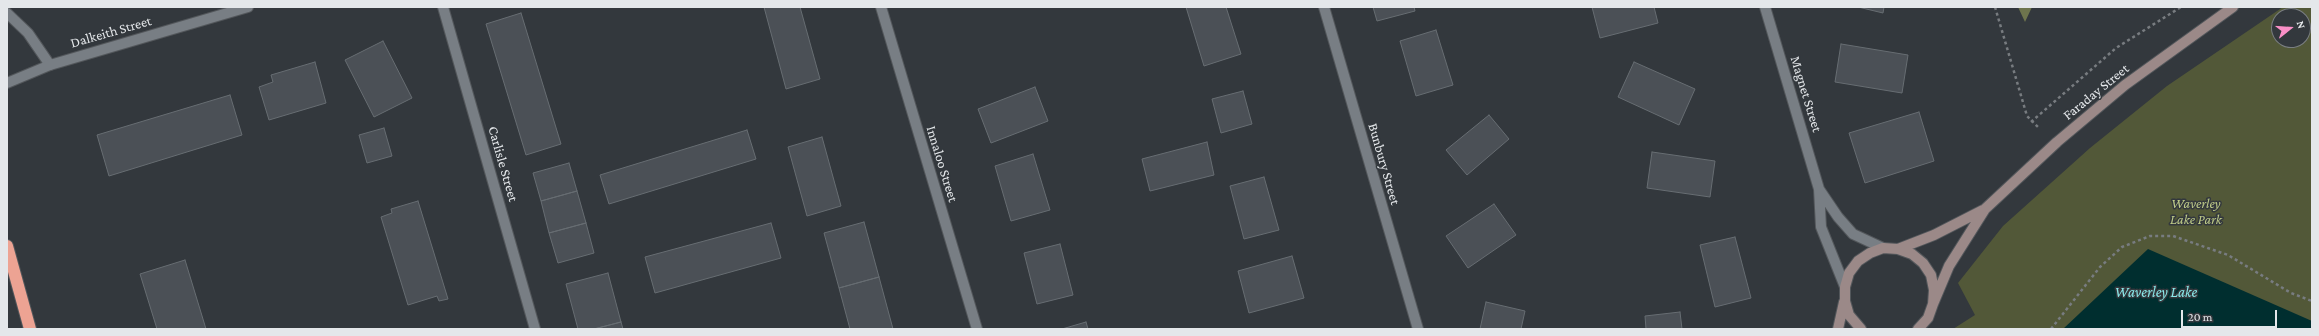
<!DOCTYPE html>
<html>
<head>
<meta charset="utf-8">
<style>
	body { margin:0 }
	#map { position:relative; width:2319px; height:336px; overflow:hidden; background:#33383d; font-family:"Crimson Pro",serif }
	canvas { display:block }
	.frame { position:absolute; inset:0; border:8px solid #e4e7ea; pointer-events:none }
	.north { position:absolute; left:2271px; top:8px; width:40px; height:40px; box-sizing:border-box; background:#33383d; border:1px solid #7a7e82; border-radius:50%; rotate:73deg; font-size:11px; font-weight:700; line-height:16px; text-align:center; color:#e4e7ea }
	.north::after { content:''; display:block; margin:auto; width:14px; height:18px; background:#fa8fc7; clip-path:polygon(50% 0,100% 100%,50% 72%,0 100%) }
	.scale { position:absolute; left:2181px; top:310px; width:96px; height:18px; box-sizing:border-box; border:2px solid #e4e7ea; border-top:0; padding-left:5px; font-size:12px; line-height:14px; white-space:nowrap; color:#e4e7ea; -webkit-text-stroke:3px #33383d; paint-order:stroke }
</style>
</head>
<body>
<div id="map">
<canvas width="2319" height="336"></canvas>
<div class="frame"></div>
<div class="north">N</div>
<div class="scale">20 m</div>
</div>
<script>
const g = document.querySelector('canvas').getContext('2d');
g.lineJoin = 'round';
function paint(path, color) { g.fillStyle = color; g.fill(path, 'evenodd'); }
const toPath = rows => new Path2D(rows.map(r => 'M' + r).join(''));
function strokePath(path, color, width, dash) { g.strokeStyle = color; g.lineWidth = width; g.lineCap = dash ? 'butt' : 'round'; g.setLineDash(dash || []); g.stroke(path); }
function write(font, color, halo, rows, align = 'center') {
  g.font = font + ' "Crimson Pro",serif'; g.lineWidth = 3; g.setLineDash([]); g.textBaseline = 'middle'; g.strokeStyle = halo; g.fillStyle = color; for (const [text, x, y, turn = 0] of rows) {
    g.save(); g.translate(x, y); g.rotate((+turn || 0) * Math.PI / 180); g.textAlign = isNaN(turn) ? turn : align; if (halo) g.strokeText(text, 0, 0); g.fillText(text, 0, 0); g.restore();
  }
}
paint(toPath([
	[2283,7,2312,7,2312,329,1953,329,1975,315,1958,283,2003,226,2090,148,2167,86],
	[2279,16,2303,16,2303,40,2279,40]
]), '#525838');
paint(toPath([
	[2018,7,2032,7,2025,22]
]), '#6e754d');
paint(toPath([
	[2148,249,2312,321,2312,329,2063,329]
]), '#002e2f');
const building = toPath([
	[764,7,800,7,820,79,786,89,764,7],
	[1186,7,1226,7,1241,54,1204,66,1186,7],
	[1373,7,1414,7,1415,11,1377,21,1373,7],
	[1592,7,1654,7,1658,23,1600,38,1592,7],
	[1858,7,1884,7,1883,13,1858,7],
	[521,13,561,144,526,155,486,24,521,13],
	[1436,30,1453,85,1416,96,1400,41,1436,30],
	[383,41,412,98,374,117,345,60,383,41],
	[1841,44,1908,55,1902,93,1835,82,1841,44],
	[315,62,326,103,269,120,259,87,273,82,271,75,315,62],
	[1634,62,1695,89,1679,125,1618,97,1634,62],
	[1035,87,1048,121,991,143,978,109,1035,87],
	[1243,91,1252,124,1221,133,1212,99,1243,91],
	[230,95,242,135,109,176,97,135,230,95],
	[1919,112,1934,161,1865,183,1849,133,1919,112],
	[1489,115,1509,139,1467,175,1446,150,1489,115],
	[384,128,392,156,367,163,359,135,384,128],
	[747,130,756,159,609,204,600,175,747,130],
	[822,137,841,206,807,216,788,147,822,137],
	[1207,142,1214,175,1150,191,1142,159,1207,142],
	[1652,152,1715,161,1710,197,1647,188,1652,152],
	[1033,154,1050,210,1011,221,995,166,1033,154],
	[569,163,577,191,541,201,533,173,569,163],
	[1264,177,1279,230,1244,239,1230,186,1264,177],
	[577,191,586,223,549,233,541,201,577,191],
	[418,201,448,299,439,301,437,296,408,305,381,217,392,213,391,209,418,201],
	[1494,204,1516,235,1468,268,1446,236,1494,204],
	[864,222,879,277,839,288,824,233,864,222],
	[586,223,594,253,558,263,549,233,586,223],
	[771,223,781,258,655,293,645,257,771,223],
	[1735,237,1751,298,1715,307,1700,245,1735,237],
	[1060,244,1073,295,1037,304,1024,253,1060,244],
	[1292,256,1304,298,1249,313,1238,271,1292,256],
	[185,260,206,329,157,329,140,274,185,260],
	[608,273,621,322,594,329,578,329,566,284,608,273],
	[879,277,893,329,850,329,839,288,879,277],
	[1486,302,1525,311,1521,329,1480,329,1486,302],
	[1680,312,1682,329,1646,329,1645,316,1680,312],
	[621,322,623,329,594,329,621,322],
	[1086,322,1088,329,1062,329,1086,322]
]);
paint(building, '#4b5056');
strokePath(building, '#676d72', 1);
const lane = toPath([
	[7,13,28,33,50,65]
]);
const street = toPath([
	[443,7,535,329],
	[881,7,977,329],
	[1324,7,1418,329],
	[1765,7,1819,189,1821,227,1845,287],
	[7,83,50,65,248,7],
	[1819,189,1838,217,1853,234,1883,248]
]);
const secondary = toPath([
	[1898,249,1934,235,1983,210],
	[1933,304,1949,266,1985,209,2057,142,2125,85,2233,7],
	[1838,329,1844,302],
	[1861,329,1849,315,1845,301,1845,287,1849,273,1858,261,1870,253,1883,248,1898,249,1912,254,1923,263,1931,275,1934,290,1933,304,1928,318,1918,329]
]);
const highway = toPath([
	[7,246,30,329]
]);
strokePath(lane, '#53575b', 12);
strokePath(street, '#53575b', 12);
strokePath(secondary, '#53575b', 12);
strokePath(highway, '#53575b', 14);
strokePath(toPath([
	[1995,7,2027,116,2039,128],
	[2031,122,2116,48,2181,7],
	[2051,329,2100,267,2122,247,2150,236,2173,236,2228,255,2291,293,2312,301]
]), '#787c80', 2.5, [3, 3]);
strokePath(lane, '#787e84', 10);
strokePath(street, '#787e84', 10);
strokePath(secondary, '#9b8988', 10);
strokePath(highway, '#eda393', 12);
write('14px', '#e4e7ea', '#33383d', [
	["Dalkeith Street",111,32,-16],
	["Faraday Street",2096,92,-39],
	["Magnet Street",1806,94,73],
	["Carlisle Street",503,164,74],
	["Innaloo Street",942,164,73],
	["Bunbury Street",1384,164,74]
]);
write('italic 14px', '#bfcb88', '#33383d', [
	["Waverley",2196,204],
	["Lake Park",2196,220]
]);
write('italic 15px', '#8ae8e9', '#33383d', [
	["Waverley Lake",2156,292]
]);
</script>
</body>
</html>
